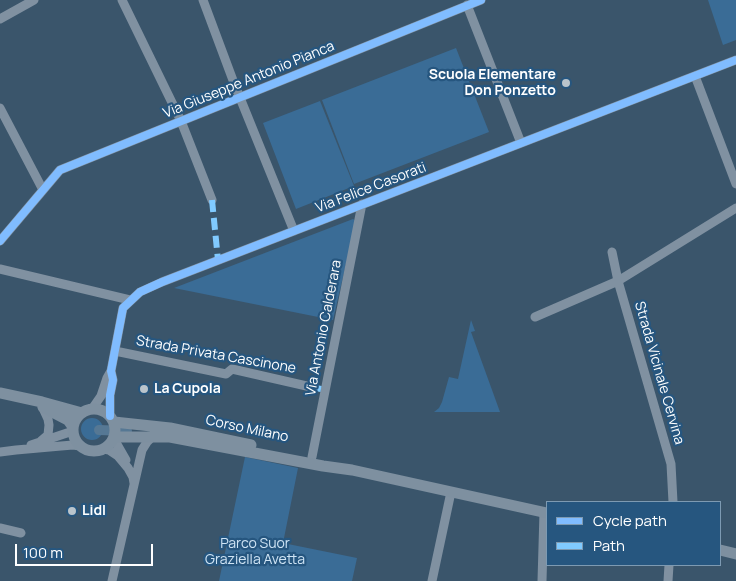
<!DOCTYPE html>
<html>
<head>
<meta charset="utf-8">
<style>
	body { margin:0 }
	#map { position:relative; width:736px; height:581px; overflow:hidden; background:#3a556b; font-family:Manrope,sans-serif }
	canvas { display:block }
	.legend { position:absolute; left:546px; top:501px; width:175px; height:65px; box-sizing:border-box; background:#26567f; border:1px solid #7d9ab2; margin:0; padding:6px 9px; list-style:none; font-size:15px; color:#fff }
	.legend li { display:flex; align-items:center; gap:10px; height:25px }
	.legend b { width:25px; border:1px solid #7d9ab2 }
	.scale { position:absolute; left:15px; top:544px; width:138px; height:22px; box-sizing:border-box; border:2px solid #fff; border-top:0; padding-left:6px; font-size:15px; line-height:18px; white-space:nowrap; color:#fff; -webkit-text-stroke:4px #26567f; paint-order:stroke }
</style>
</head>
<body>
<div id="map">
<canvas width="736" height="581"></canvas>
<ul class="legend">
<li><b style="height:6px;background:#80bcff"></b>Cycle path</li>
<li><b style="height:6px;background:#80caff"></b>Path</li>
</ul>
<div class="scale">100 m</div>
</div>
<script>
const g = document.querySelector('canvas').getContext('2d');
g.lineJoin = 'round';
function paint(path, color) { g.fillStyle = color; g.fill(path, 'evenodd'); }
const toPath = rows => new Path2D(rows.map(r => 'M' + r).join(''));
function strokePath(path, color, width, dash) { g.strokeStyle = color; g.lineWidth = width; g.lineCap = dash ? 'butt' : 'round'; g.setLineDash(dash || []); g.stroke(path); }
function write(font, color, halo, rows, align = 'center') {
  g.font = font + ' Manrope,sans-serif'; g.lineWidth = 4.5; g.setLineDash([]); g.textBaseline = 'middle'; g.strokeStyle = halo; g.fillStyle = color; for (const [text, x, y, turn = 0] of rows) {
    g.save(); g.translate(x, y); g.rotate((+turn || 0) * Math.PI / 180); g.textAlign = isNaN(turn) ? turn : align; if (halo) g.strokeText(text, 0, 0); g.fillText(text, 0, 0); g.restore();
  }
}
paint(toPath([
	[708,0,736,0,736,40,723,45],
	[456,48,489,132,354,184,322,100],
	[320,101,354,186,296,209,263,123],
	[353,219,356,221,333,320,174,288],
	[471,320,475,331,471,332,500,412,434,412,439,408,442,402,449,377,458,379],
	'81 429a11 11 0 1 1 22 0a11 11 0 1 1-22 0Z',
	[245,457,298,468,283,543,357,558,352,581,219,581]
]), '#3a6c96');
strokePath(toPath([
	[99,430,127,431]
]), '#567894', 10);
strokePath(toPath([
	[122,0,181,121,212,200],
	[203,0,234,83,294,231],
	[467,5,521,143],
	[0,19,34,0],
	[695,76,736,184],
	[0,108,43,190],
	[0,241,60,170,481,0],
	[612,252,618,281,671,464,673,502],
	[0,269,130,300],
	[535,317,618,281,736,208],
	[115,351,226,374,232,369,311,387],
	[92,409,101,396,107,378,111,371],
	[110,416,110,395,113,380,111,371,123,308,140,292,162,282,736,60],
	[114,439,126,460],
	[41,441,48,435,49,425,48,419,42,406],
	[31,445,73,431],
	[104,449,109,450,118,456,128,468,133,477,134,483],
	[0,452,16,450,61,446,73,445,80,446],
	[312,457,362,204],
	[0,528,21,533],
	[112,581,142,450,147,442,152,437],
	[432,581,451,492],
	[542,581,544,512],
	[668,581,669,565]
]), '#8091a1', 9);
strokePath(toPath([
	[0,393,42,402,82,413],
	[43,407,68,420,73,427],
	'73 430a21 21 0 1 1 42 0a21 21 0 1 1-42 0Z',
	[114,422,170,428,251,445],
	[115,437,170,437,323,466,352,470,547,513],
	[720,550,736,554]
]), '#7e90a0', 11);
strokePath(toPath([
	[212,200,218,260],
	[311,387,321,389]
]), '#80caff', 6, [12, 6]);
strokePath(toPath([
	[0,241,60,170,481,0],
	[110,416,110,395,113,380,111,371,123,308,140,292,162,282,736,60]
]), '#80bcff', 8);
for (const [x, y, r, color] of [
	[566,83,5,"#bac4cb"],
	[144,389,5,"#bac4cb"],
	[72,511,5,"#bac4cb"]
]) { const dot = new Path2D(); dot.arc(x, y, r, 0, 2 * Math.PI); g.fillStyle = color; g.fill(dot); strokePath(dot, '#26567f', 2); }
write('bold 14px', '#fff', '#26567f', [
	["Scuola Elementare",556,75,"right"],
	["Don Ponzetto",556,91,"right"],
	["La Cupola",154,389],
	["Lidl",82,511]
], 'left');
write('14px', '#fff', '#26567f', [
	["Via Giuseppe Antonio Pianca",249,80,-22],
	["Via Felice Casorati",371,188,-21],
	["Via Antonio Calderara",324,328,-79],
	["Strada Privata Cascinone",216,355,10],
	["Strada Vicinale Cervina",659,373,74],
	["Corso Milano",247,429,12]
]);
write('14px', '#cfe4f5', '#26567f', [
	["Parco Suor",255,544],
	["Graziella Avetta",255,560]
]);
</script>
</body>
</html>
